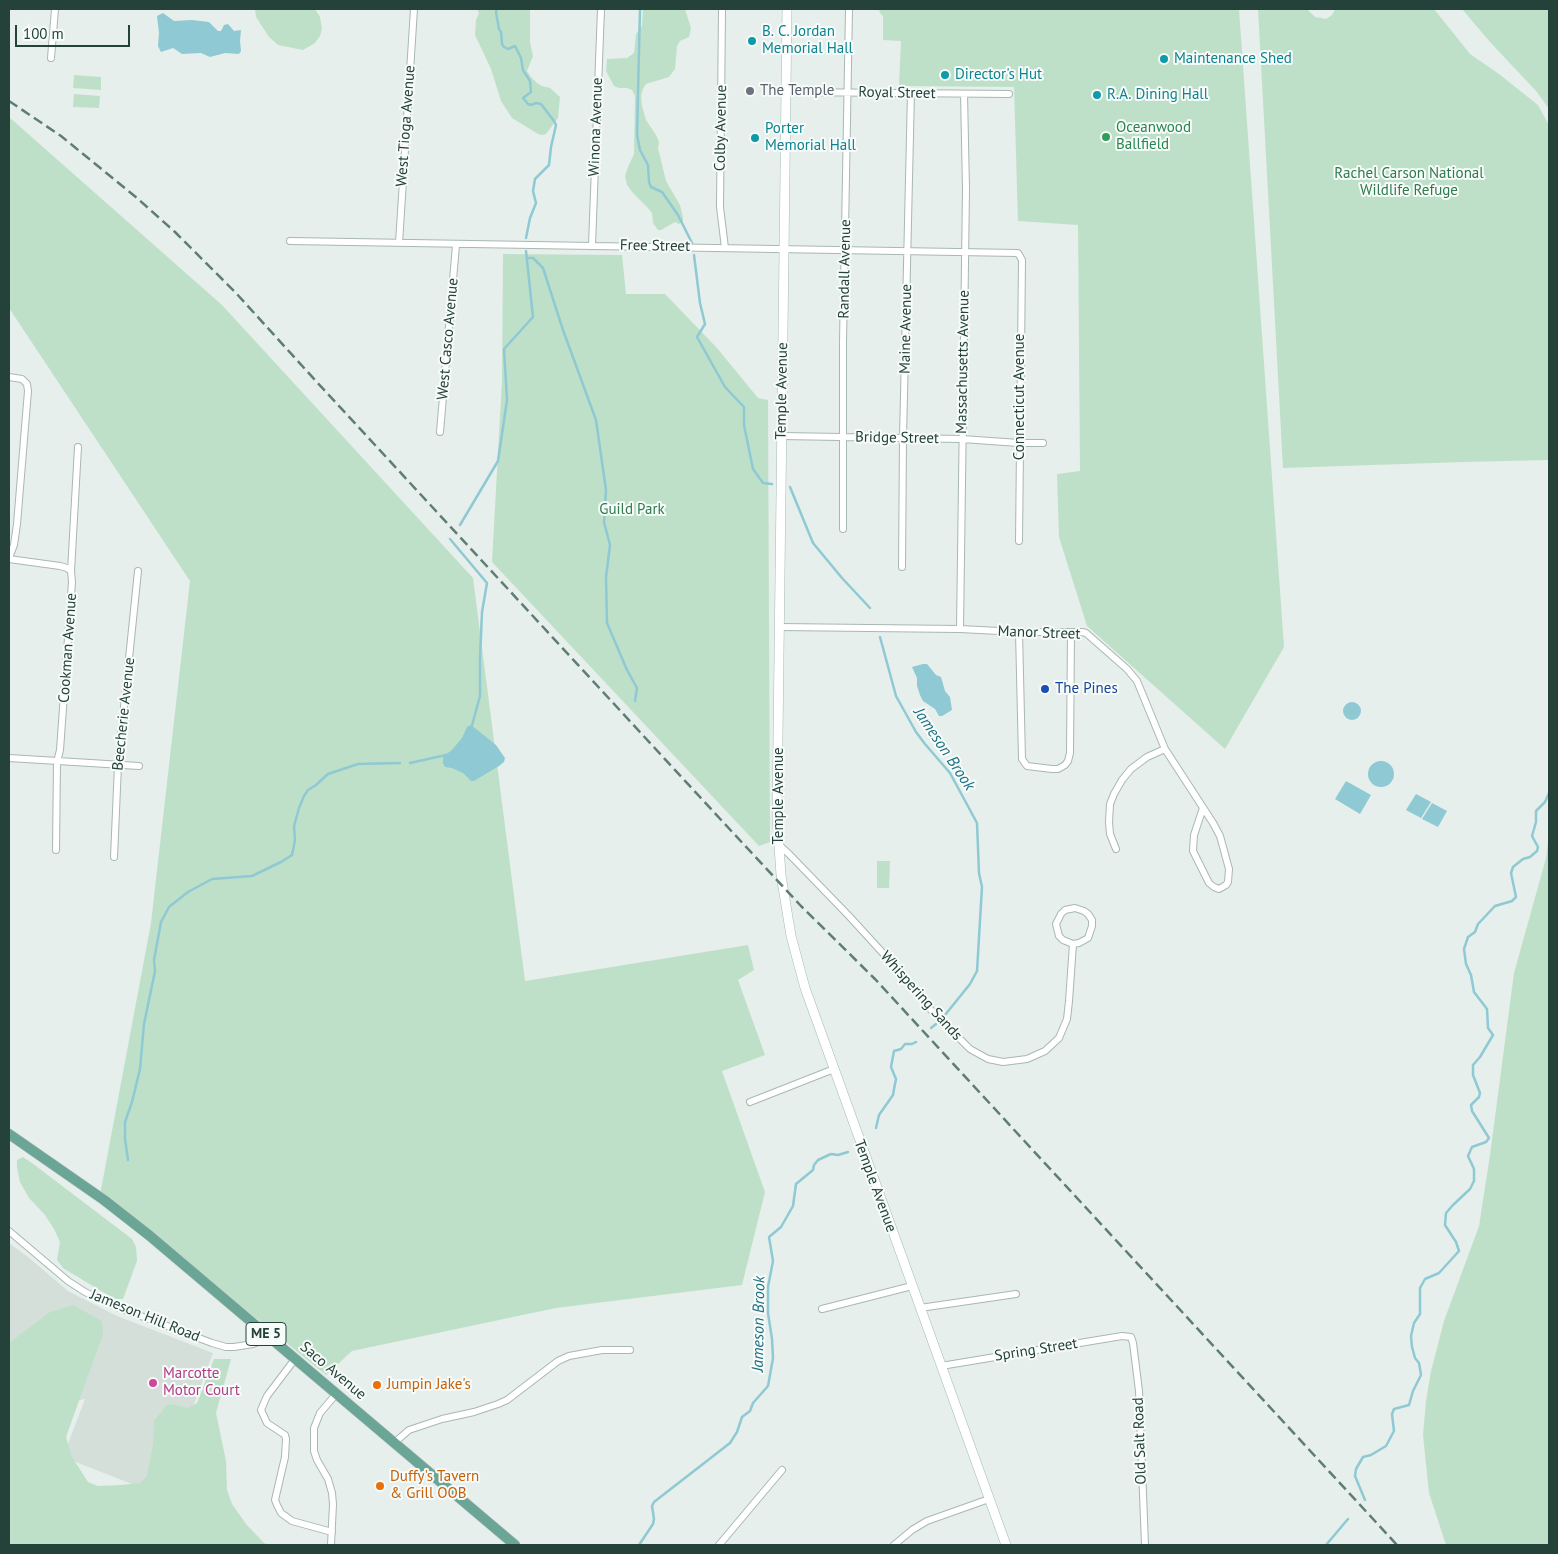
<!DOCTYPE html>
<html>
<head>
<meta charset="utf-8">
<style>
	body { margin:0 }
	#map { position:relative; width:1558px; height:1554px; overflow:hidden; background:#e6efeb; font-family:"PT Sans",sans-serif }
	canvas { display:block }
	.frame { position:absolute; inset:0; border:10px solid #24423a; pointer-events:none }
	.scale { position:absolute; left:15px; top:25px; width:115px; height:22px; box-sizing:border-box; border:2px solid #24423a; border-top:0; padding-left:6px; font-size:15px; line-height:18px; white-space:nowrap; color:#24423a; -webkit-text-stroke:4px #f7fbf9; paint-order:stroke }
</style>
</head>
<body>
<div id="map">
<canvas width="1558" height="1554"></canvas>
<div class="frame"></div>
<div class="scale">100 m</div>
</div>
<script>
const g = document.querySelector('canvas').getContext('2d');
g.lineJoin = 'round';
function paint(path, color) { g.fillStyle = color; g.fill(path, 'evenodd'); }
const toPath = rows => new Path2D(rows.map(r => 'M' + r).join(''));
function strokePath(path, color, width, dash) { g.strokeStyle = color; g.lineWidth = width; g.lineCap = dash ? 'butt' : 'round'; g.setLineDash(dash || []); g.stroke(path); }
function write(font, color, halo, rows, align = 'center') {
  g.font = font + ' "PT Sans",sans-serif'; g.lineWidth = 4; g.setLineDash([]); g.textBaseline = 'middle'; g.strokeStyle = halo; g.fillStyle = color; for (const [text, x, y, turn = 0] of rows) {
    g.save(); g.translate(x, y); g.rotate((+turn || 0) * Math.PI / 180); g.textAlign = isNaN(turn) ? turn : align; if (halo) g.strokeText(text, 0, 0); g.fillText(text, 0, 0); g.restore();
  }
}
paint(toPath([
	[9,1243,28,1257,68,1291,117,1316,213,1353,160,1495,63,1457,85,1399,9,1415]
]), '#d4dfda');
paint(toPath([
	[255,9,315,9,320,17,322,29,320,36,315,43,303,50,278,45,269,37,256,17],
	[477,9,530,9,530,42,533,56,527,71,531,77,537,83,542,86,550,88,560,97,558,118,546,134,542,135,538,134,512,118,501,101,491,69,475,35,476,20,479,13],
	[643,9,685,9,691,28,689,37,680,41,677,46,675,69,669,77,646,84,643,89,641,96,642,106,646,120,656,135,659,142,658,148,666,181,680,205,683,217,683,222,679,224,675,222,661,230,658,230,653,223,652,213,647,207,633,193,627,185,625,176,628,167,634,154,635,96,632,90,627,88,619,88,614,86,606,71,607,59,627,58,634,53,636,34,642,26],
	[879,9,1239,9,1284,647,1225,749,1087,626,1059,537,1057,474,1080,471,1078,225,1018,221,1014,87,899,86,901,41,883,40,883,16,880,13],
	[1258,9,1307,9,1315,17,1326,19,1332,15,1335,9,1434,9,1470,54,1499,74,1538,105,1549,125,1549,460,1464,462,1283,468],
	[1462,9,1549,9,1549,109,1537,92,1490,42],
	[74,75,101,77,101,90,73,88],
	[74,94,100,96,99,108,73,107],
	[9,117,222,305,473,578,525,981,748,945,754,970,738,980,765,1055,722,1071,765,1192,742,1285,556,1308,352,1351,326,1375,208,1279,100,1195,151,923,190,581,9,308],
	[503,254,622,255,626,294,665,294,717,348,758,398,768,400,770,842,759,846,492,562,502,380],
	[1549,835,1549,1545,1446,1545,1429,1493,1423,1435,1426,1401,1431,1371,1444,1321,1479,1226,1490,1155,1514,973,1546,858],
	[877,861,890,861,889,888,877,888],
	[23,1157,32,1163,132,1239,136,1247,137,1261,123,1299,116,1299,101,1291,63,1268,57,1260,60,1242,54,1229,45,1215,29,1198,20,1182,17,1167,17,1160],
	[73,1305,102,1321,103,1334,66,1437,72,1457,88,1482,98,1486,121,1485,140,1483,147,1476,153,1445,154,1421,166,1406,170,1404,188,1408,197,1403,214,1359,231,1359,216,1413,226,1461,227,1490,232,1504,246,1524,264,1543,269,1545,9,1545,9,1343,50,1312]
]), '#bfe0c8');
paint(toPath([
	[163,13,174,21,192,20,209,22,218,31,221,31,224,25,228,24,234,31,241,30,240,41,241,51,239,54,225,53,210,57,201,53,182,54,173,48,161,52,158,46,159,33,157,16],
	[923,664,927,664,936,675,941,677,945,691,950,697,952,710,942,716,939,716,935,709,923,701,920,695,917,686,917,678,912,667],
	'1343 711a9 9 0 1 1 18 0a9 9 0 1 1-18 0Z',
	[471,725,496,745,505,758,504,762,499,766,474,781,471,781,463,773,452,768,445,767,443,763,443,756,451,751,462,738,467,727],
	'1368 774a13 13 0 1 1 26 0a13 13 0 1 1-26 0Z',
	[1346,781,1371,795,1360,814,1335,799],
	[1416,794,1431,802,1421,818,1406,810],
	[1432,803,1447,811,1438,827,1422,819]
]), '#8ec9d4');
strokePath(toPath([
	[497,9,496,12,499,29,501,32,502,44,504,47,508,49,515,46,521,58,523,70,530,81,531,92,523,98,528,104,531,105,536,103,541,104,554,121,556,125,551,147,549,165,535,179,533,191,536,203,530,218,526,238],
	[640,9,637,135,640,150,648,165,649,182,651,187,662,192,678,215,692,243],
	[694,255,700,303,705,324,697,337,725,387,744,407,744,425,753,469,763,483,772,484],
	[527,258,533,258,543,268,563,330,596,420,606,490,604,522,610,545,606,577,607,623,627,670,637,688,635,701],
	[790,487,813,543,842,578,870,608],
	[460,525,498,461,507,400,504,349,533,317,526,251],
	[450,539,487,583,482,612,480,658,480,696,471,729],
	[880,637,896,696,916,732,925,744,950,773,977,823,979,873,982,887,977,971,970,984,945,1015],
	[410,763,446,755],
	[931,1028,936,1024],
	[876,1128,879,1115,893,1095,894,1089,896,1079,891,1067,894,1051,901,1049,905,1044,912,1044,916,1042],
	[128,1160,125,1139,125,1122,132,1102,140,1069,144,1024,155,971,154,960,161,922,169,907,188,892,212,879,252,876,281,862,292,855,295,840,294,826,299,808,304,796,308,790,316,785,328,774,358,764,400,763],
	[1365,1500,1355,1476,1356,1469,1363,1457,1371,1455,1386,1446,1394,1431,1392,1414,1394,1409,1409,1405,1413,1391,1421,1375,1419,1363,1415,1358,1412,1347,1411,1336,1414,1323,1420,1314,1420,1288,1425,1279,1439,1273,1459,1251,1456,1242,1445,1225,1446,1213,1453,1205,1470,1189,1474,1181,1474,1169,1468,1156,1472,1147,1486,1142,1489,1138,1472,1111,1471,1105,1479,1097,1480,1093,1473,1075,1473,1065,1480,1057,1493,1035,1488,1028,1487,1009,1474,992,1471,975,1466,964,1464,949,1468,937,1475,932,1478,924,1495,906,1512,901,1516,897,1511,873,1513,867,1523,859,1530,857,1537,851,1538,847,1532,836,1536,822,1536,811,1545,802,1549,793],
	[639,1545,653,1524,654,1519,652,1506,654,1502,730,1443,737,1432,742,1417,750,1411,753,1403,768,1386,773,1358,772,1339,768,1313,768,1287,773,1261,769,1237,781,1227,793,1206,796,1184,813,1170,814,1165,818,1160,831,1154,838,1155,848,1152],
	[1326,1545,1348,1519]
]), '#8ec9d4', 2.5);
const street = toPath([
	[722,9,720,207,725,248],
	[51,58,55,9],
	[786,92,1009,94],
	[290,241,1018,253,1022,260,1019,541],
	[399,243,414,9],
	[592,245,601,9],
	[9,377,22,379,27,384,28,391,17,524,14,545,9,558],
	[440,432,456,245],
	[781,436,962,439,1019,443,1043,443],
	[843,529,843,342,849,9],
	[9,559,60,566,67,568,71,571],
	[902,567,903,438,911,92],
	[779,627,960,629,1019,632,1082,632,1086,633,1127,669,1137,681,1165,749,1213,823,1220,836,1229,869,1228,882,1226,885,1219,889,1214,887,1209,883,1193,851,1194,835,1203,808],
	[960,629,966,189,964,94],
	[1019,632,1022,759,1027,766,1052,769,1058,769,1065,765,1068,761,1070,753,1071,632],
	[9,758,139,766],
	[779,845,789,854,849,916,891,962,928,1007,970,1049,988,1059,1003,1062,1027,1059,1045,1051,1059,1038,1067,1019,1069,1001,1073,944,1079,943,1088,938,1092,926,1092,920,1088,914,1084,911,1075,908,1065,910,1061,914,1056,924,1059,936,1063,940,1073,944],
	[1116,849,1110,834,1109,822,1110,804,1114,794,1122,780,1131,769,1147,757,1165,749],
	[56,850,57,762,60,750,72,582,71,571,78,447],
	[114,857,118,765,138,571],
	[750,1102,834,1069],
	[9,1231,68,1281,85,1292,117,1307,212,1343,226,1347,234,1347,253,1344,271,1337],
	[920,1308,1016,1294],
	[822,1309,912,1286],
	[295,1359,267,1396,261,1410,267,1423,285,1435,286,1439,285,1457,275,1500,277,1505,281,1513,292,1521,332,1532],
	[941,1366,1122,1336,1131,1337,1133,1343,1139,1391,1145,1545],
	[394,1443,409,1430,442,1419,474,1412,498,1404,507,1400,558,1361,569,1356,602,1350,630,1350],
	[331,1545,333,1504,332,1493,328,1479,317,1460,314,1451,314,1428,320,1413,337,1393],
	[719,1545,782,1470],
	[894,1545,912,1530,927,1521,989,1499]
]);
const secondary = toPath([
	[787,9,777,817,781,875,791,936,805,988,1006,1545]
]);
const primary = toPath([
	[9,1134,104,1200,150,1236,515,1545]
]);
strokePath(street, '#a8b8b2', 8);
strokePath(secondary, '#a4bbb3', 10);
strokePath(primary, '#c2cac8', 11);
strokePath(street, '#fff', 6);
strokePath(secondary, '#fff', 9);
strokePath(primary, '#6aa596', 10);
strokePath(toPath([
	[9,101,61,136,137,198,175,232,236,293,315,380,723,822,801,906,875,979,1397,1545]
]), '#5f7d75', 2.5, [10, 5]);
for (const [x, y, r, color] of [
	[752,41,5,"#0f9aa8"],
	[1164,59,5,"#0f9aa8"],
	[945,75,5,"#0f9aa8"],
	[750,91,5,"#6b7280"],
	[1097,95,5,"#0f9aa8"],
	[1106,137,5,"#2e9e5b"],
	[755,138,5,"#0f9aa8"],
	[1045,689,5,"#1a4fb4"],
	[153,1383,5,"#d1479c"],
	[377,1385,5,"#e8710a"],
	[380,1486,5,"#e8710a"]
]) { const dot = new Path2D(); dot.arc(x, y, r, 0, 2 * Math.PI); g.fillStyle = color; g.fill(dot); strokePath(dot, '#f7fbf9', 2); }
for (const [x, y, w] of [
	[266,1334,40]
]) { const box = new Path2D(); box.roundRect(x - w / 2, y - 11.5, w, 23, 4); g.fillStyle = '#f7fbf9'; g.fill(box); strokePath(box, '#24423a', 1); }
write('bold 14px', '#24423a', null, [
	["ME 5",266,1334]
]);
write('15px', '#0d838f', '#f7fbf9', [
	["B. C. Jordan",762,32],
	["Memorial Hall",762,49],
	["Maintenance Shed",1174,59],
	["Director's Hut",955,75],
	["R.A. Dining Hall",1107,95],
	["Porter",765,129],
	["Memorial Hall",765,146]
], 'left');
write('15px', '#5b616d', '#f7fbf9', [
	["The Temple",760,91]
], 'left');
write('15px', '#24423a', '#f7fbf9', [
	["Royal Street",897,93,1],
	["West Tioga Avenue",406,126,-86],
	["Winona Avenue",596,127,-88],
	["Colby Avenue",721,128,-89],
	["Free Street",655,246,1],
	["Randall Avenue",845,269,-89],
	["Maine Avenue",906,329,-89],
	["West Casco Avenue",448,339,-85],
	["Massachusetts Avenue",963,362,-89],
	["Temple Avenue",782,391,-89],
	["Connecticut Avenue",1020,397,-90],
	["Bridge Street",897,438,1],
	["Manor Street",1039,633,2],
	["Cookman Avenue",68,648,-86],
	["Beecherie Avenue",124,714,-84],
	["Temple Avenue",779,796,-90],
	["Whispering Sands",921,996,48],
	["Temple Avenue",875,1186,70],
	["Jameson Hill Road",145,1316,22],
	["Spring Street",1036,1350,-9],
	["Saco Avenue",333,1371,40],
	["Old Salt Road",1140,1441,-92]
]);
write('15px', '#27864d', '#f7fbf9', [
	["Oceanwood",1116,128],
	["Ballfield",1116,145]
], 'left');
write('15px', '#2d7a4b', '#f7fbf9', [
	["Rachel Carson National",1409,174],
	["Wildlife Refuge",1409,191],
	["Guild Park",632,510]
]);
write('15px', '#164399', '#f7fbf9', [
	["The Pines",1055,689]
], 'left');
write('15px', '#b23c85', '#f7fbf9', [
	["Marcotte",163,1374],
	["Motor Court",163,1391]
], 'left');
write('15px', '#c56008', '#f7fbf9', [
	["Jumpin Jake's",387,1385],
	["Duffy's Tavern",390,1477],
	["& Grill OOB",390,1494]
], 'left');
write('italic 16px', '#1c6f80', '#f7fbf9', [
	["Jameson Brook",944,749,56],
	["Jameson Brook",759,1324,-89]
]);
</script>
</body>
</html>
